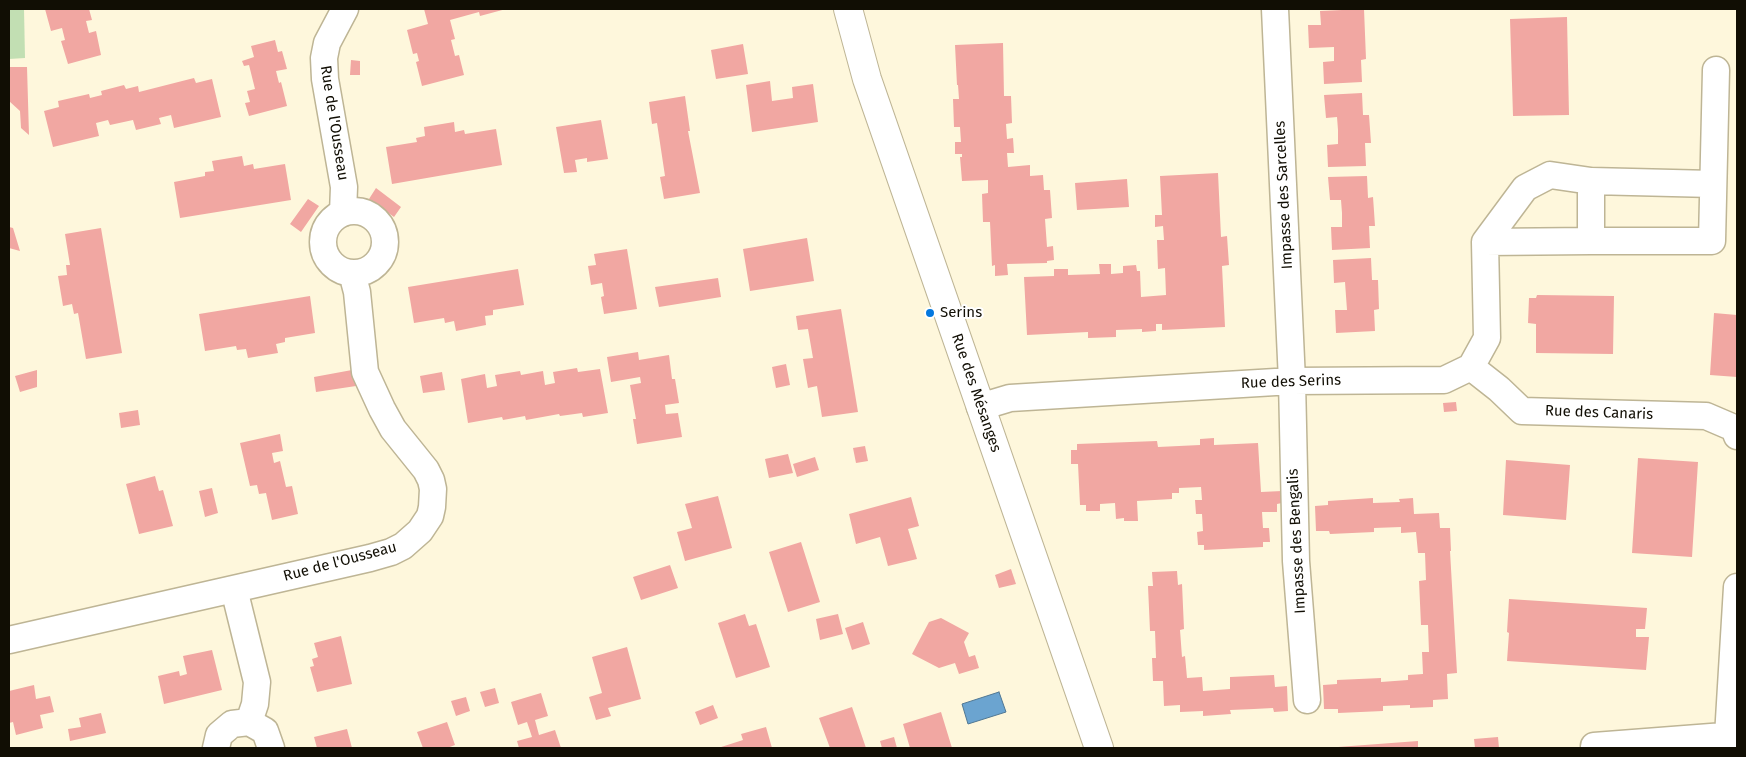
<!DOCTYPE html>
<html>
<head>
<meta charset="utf-8">
<style>
	body { margin:0 }
	#map { position:relative; width:1746px; height:757px; overflow:hidden; background:#fef7dc; font-family:"Fira Sans",sans-serif }
	canvas { display:block }
	.frame { position:absolute; inset:0; border:10px solid #110e04; pointer-events:none }
</style>
</head>
<body>
<div id="map">
<canvas width="1746" height="757"></canvas>
<div class="frame"></div>
</div>
<script>
const g = document.querySelector('canvas').getContext('2d');
g.lineJoin = 'round';
function paint(path, color) { g.fillStyle = color; g.fill(path, 'evenodd'); }
const toPath = rows => new Path2D(rows.map(r => 'M' + r).join(''));
function strokePath(path, color, width, dash) { g.strokeStyle = color; g.lineWidth = width; g.lineCap = dash ? 'butt' : 'round'; g.setLineDash(dash || []); g.stroke(path); }
function write(font, color, halo, rows, align = 'center') {
  g.font = font + ' "Fira Sans",sans-serif'; g.lineWidth = 4; g.setLineDash([]); g.textBaseline = 'middle'; g.strokeStyle = halo; g.fillStyle = color; for (const [text, x, y, turn = 0] of rows) {
    g.save(); g.translate(x, y); g.rotate((+turn || 0) * Math.PI / 180); g.textAlign = isNaN(turn) ? turn : align; if (halo) g.strokeText(text, 0, 0); g.fillText(text, 0, 0); g.restore();
  }
}
paint(toPath([
	[9,9,24,9,25,58,9,59]
]), '#c2dfb3');
const water = toPath([
	[999,692,1006,712,968,724,962,704,999,692]
]);
paint(water, '#6ba4d0');
strokePath(water, '#507793', 1);
paint(toPath([
	[45,9,89,9,92,20,86,21,89,33,96,31,101,55,68,64,61,41,65,40,62,28,51,31],
	[424,9,506,9,480,16,479,12,450,20,455,39,451,40,455,56,459,55,464,75,422,86,416,62,419,61,417,53,413,54,407,30,428,24],
	[1364,9,1366,59,1361,60,1362,82,1324,84,1323,62,1334,61,1334,47,1309,48,1308,25,1321,25,1320,11],
	[1567,17,1569,115,1513,116,1510,19],
	[275,40,278,52,282,51,287,69,276,71,279,83,281,82,287,106,249,116,245,103,250,102,247,91,255,89,249,65,244,66,242,61,254,57,251,46],
	[1003,43,1004,96,1011,96,1012,123,1006,124,1007,139,1013,138,1014,153,1007,153,1008,167,1030,165,1030,176,1043,175,1044,190,1050,190,1052,218,1045,219,1047,247,1053,246,1054,260,1047,261,1047,263,1007,264,1008,275,995,276,995,265,992,266,990,222,983,222,982,194,988,193,988,180,962,181,960,157,962,157,962,154,955,154,955,142,961,142,960,127,954,127,953,99,959,99,958,85,957,85,955,45],
	[743,44,748,74,716,79,711,50],
	[351,60,360,61,360,75,350,75],
	[9,67,27,67,29,135,21,128,20,111,9,101],
	[194,78,196,83,212,79,221,117,174,128,171,115,159,118,161,124,136,130,133,120,110,125,108,120,96,123,99,136,53,147,44,111,59,107,58,101,89,94,90,98,102,95,101,91,124,85,126,89,138,86,139,92],
	[770,81,772,101,793,98,792,87,813,84,818,122,752,132,746,85],
	[1362,93,1363,115,1369,115,1371,143,1365,143,1366,166,1328,167,1327,145,1338,144,1338,130,1337,117,1326,118,1324,95],
	[685,96,690,131,688,131,700,193,664,199,660,177,665,176,657,123,652,124,649,102],
	[601,120,608,159,587,162,587,158,575,160,577,172,564,173,556,127],
	[454,122,455,132,464,130,465,134,496,129,502,165,392,184,386,147,417,142,416,138,425,136,424,127],
	[242,156,244,166,253,164,254,169,285,164,291,200,180,218,174,182,205,176,205,172,214,171,212,161],
	[1218,173,1221,237,1227,236,1229,265,1222,266,1225,327,1162,330,1162,324,1156,324,1156,331,1142,332,1142,329,1116,330,1116,337,1088,338,1088,332,1027,335,1024,277,1054,276,1054,269,1068,269,1068,275,1100,274,1099,264,1111,264,1111,274,1123,273,1123,266,1136,265,1137,271,1140,271,1141,297,1166,295,1165,268,1158,269,1157,240,1164,240,1163,226,1155,227,1155,215,1162,215,1160,176],
	[1367,176,1368,198,1373,197,1374,211,1375,226,1369,226,1370,248,1332,250,1331,227,1342,227,1342,213,1341,200,1330,200,1328,177],
	[1127,179,1129,207,1077,210,1075,183],
	[376,188,401,207,394,217,369,199],
	[308,199,319,206,301,232,290,224],
	[9,227,13,228,20,251,9,248],
	[101,228,122,353,86,359,78,313,74,314,72,304,63,306,58,276,67,275,66,265,70,265,65,234],
	[807,238,814,281,750,291,743,249],
	[627,249,637,309,604,314,601,297,604,296,602,283,591,285,588,266,596,265,594,254],
	[1371,258,1372,280,1378,280,1379,309,1374,310,1375,331,1336,333,1335,310,1347,310,1345,282,1334,283,1333,260],
	[518,269,524,305,493,310,493,315,485,316,486,325,456,331,454,321,445,323,444,318,414,323,408,287],
	[718,278,721,297,659,307,655,287],
	[1537,295,1614,296,1613,354,1536,353,1536,324,1528,323,1529,298,1536,298],
	[310,296,315,333,285,338,285,342,276,344,278,353,248,358,246,349,237,350,236,346,205,351,199,314],
	[841,309,858,412,822,417,817,386,808,388,803,359,813,358,808,329,798,330,796,316],
	[1714,313,1737,315,1737,377,1710,375],
	[638,352,639,360,669,355,672,379,675,379,679,403,665,405,666,414,678,413,682,437,637,444,633,419,636,419,630,385,641,383,640,377,611,382,607,357],
	[786,364,790,385,776,388,772,367],
	[577,368,578,372,600,369,608,413,583,417,582,413,560,416,559,414,526,420,525,416,503,420,502,417,468,423,461,379,485,374,487,388,497,386,495,375,520,371,521,375,543,371,545,385,555,383,553,372],
	[37,370,37,387,20,392,15,376],
	[352,370,356,386,316,392,314,377],
	[442,372,445,390,423,393,420,376],
	[1456,402,1457,411,1444,412,1443,403],
	[138,410,140,425,121,428,119,413],
	[280,434,283,451,272,453,274,463,280,461,286,487,292,486,298,514,272,520,266,493,259,494,257,485,250,486,240,443],
	[1214,438,1214,445,1258,443,1261,492,1282,491,1282,503,1277,504,1277,512,1262,512,1263,528,1269,528,1270,542,1263,542,1263,547,1204,550,1204,545,1198,545,1197,532,1203,531,1202,514,1196,514,1195,500,1202,500,1201,487,1179,488,1179,493,1172,493,1172,499,1137,501,1138,521,1124,521,1124,518,1116,519,1115,503,1100,504,1100,511,1086,511,1086,505,1080,505,1078,464,1071,464,1071,450,1077,450,1077,444,1157,441,1158,447,1200,445,1200,439],
	[865,446,868,461,856,463,853,448],
	[788,454,793,473,769,478,765,459],
	[815,457,819,470,797,477,793,464],
	[1638,458,1698,462,1692,557,1632,553],
	[1506,460,1570,465,1566,520,1503,515],
	[155,476,159,491,163,490,173,526,139,534,126,484],
	[212,488,218,513,205,517,199,491],
	[718,496,732,548,685,561,677,532,692,528,685,504],
	[911,497,919,526,908,529,917,559,888,566,880,537,856,544,849,514],
	[1373,498,1373,503,1400,502,1399,499,1413,498,1414,514,1439,513,1440,528,1450,528,1451,551,1450,551,1457,673,1447,674,1448,699,1433,700,1433,707,1410,708,1410,705,1383,706,1383,711,1338,713,1338,709,1324,709,1323,685,1337,684,1337,680,1381,678,1381,682,1408,680,1408,675,1423,674,1422,652,1429,652,1428,625,1421,625,1419,581,1426,580,1425,553,1418,553,1416,532,1401,533,1401,527,1374,528,1374,532,1330,534,1329,531,1316,531,1315,506,1328,505,1328,501],
	[801,542,820,602,788,612,769,552],
	[670,565,678,588,641,600,633,577],
	[1011,569,1016,584,999,588,995,575],
	[1177,571,1178,585,1182,584,1184,629,1180,630,1182,657,1185,656,1187,678,1202,677,1203,691,1230,689,1230,677,1274,675,1275,687,1287,686,1288,711,1274,712,1273,708,1254,709,1230,710,1231,714,1203,716,1203,711,1180,712,1180,705,1164,706,1163,681,1153,681,1152,658,1156,658,1155,631,1150,631,1148,586,1153,586,1152,572],
	[1509,599,1647,608,1645,629,1636,629,1636,637,1649,637,1646,670,1507,661,1509,633,1507,632],
	[745,614,749,626,756,624,770,667,736,678,718,623],
	[838,614,843,634,820,640,816,619],
	[941,618,969,633,964,642,969,657,975,655,979,668,959,674,955,663,939,668,912,654,929,622],
	[863,622,870,644,852,650,845,628],
	[341,636,352,684,317,692,310,667,314,666,312,659,318,657,314,643],
	[627,647,641,699,608,708,611,716,596,720,589,697,602,693,592,657],
	[212,650,222,690,164,704,158,676,179,671,180,676,187,674,183,656],
	[34,685,36,699,50,696,54,712,40,715,43,728,16,735,13,722,9,723,9,691],
	[495,688,499,703,485,707,480,692],
	[541,693,548,716,535,720,539,735,555,730,561,748,519,748,517,741,532,737,527,722,518,725,511,702],
	[466,697,470,711,456,716,451,701],
	[713,705,718,718,700,725,695,712],
	[852,707,866,748,830,748,819,718],
	[941,712,952,748,910,748,903,724],
	[101,713,106,733,70,741,68,729,81,727,79,718],
	[447,722,455,745,447,748,423,748,417,732],
	[766,727,772,748,718,748,743,740,741,734],
	[347,729,352,748,317,748,314,737],
	[894,737,897,748,882,748,880,741],
	[1498,737,1499,748,1475,748,1474,739],
	[1418,741,1418,748,1338,748,1338,747]
]), '#f1a7a2');
const minor = toPath([
	[1275,9,1292,381,1296,561,1307,700],
	[1591,181,1713,184],
	'323 242a31 31 0 1 1 62 0a31 31 0 1 1-62 0Z',
	[343,213,344,187,325,79,324,58,327,43,345,9],
	[1591,241,1712,241,1716,70],
	[1471,367,1499,389,1522,411,1706,416,1734,428,1737,436],
	[980,407,1010,398,1292,381,1444,380,1471,367,1487,338,1485,242,1591,241,1591,181,1550,175,1525,188,1485,242],
	[234,589,257,682,255,704,249,722],
	[9,640,370,558,391,552,403,546,420,531,430,516,432,507,433,489,431,480,426,470,393,429,382,409,365,372,357,292,352,273],
	[1728,736,1737,587],
	[1594,746,1737,735],
	[216,748,219,735,232,724,249,722,265,731,271,748]
]);
const secondary = toPath([
	[848,9,867,79,1099,748]
]);
strokePath(minor, '#beb595', 29);
strokePath(secondary, '#beb595', 30);
strokePath(minor, '#fff', 26);
strokePath(secondary, '#fff', 28);
for (const [x, y, r, color] of [
	[930,313,5,"#0478df"]
]) { const dot = new Path2D(); dot.arc(x, y, r, 0, 2 * Math.PI); g.fillStyle = color; g.fill(dot); strokePath(dot, '#fff', 2); }
write('15px', '#110e04', '#fff', [
	["Rue de l'Ousseau",334,123,81],
	["Impasse des Sarcelles",1284,195,-93],
	["Rue des Serins",1291,382,-2],
	["Rue des Mésanges",976,393,71],
	["Rue des Canaris",1599,413,2],
	["Impasse des Bengalis",1297,541,-93],
	["Rue de l'Ousseau",340,562,-15]
]);
write('15px', '#110e04', '#fff', [
	["Serins",940,313]
], 'left');
</script>
</body>
</html>
